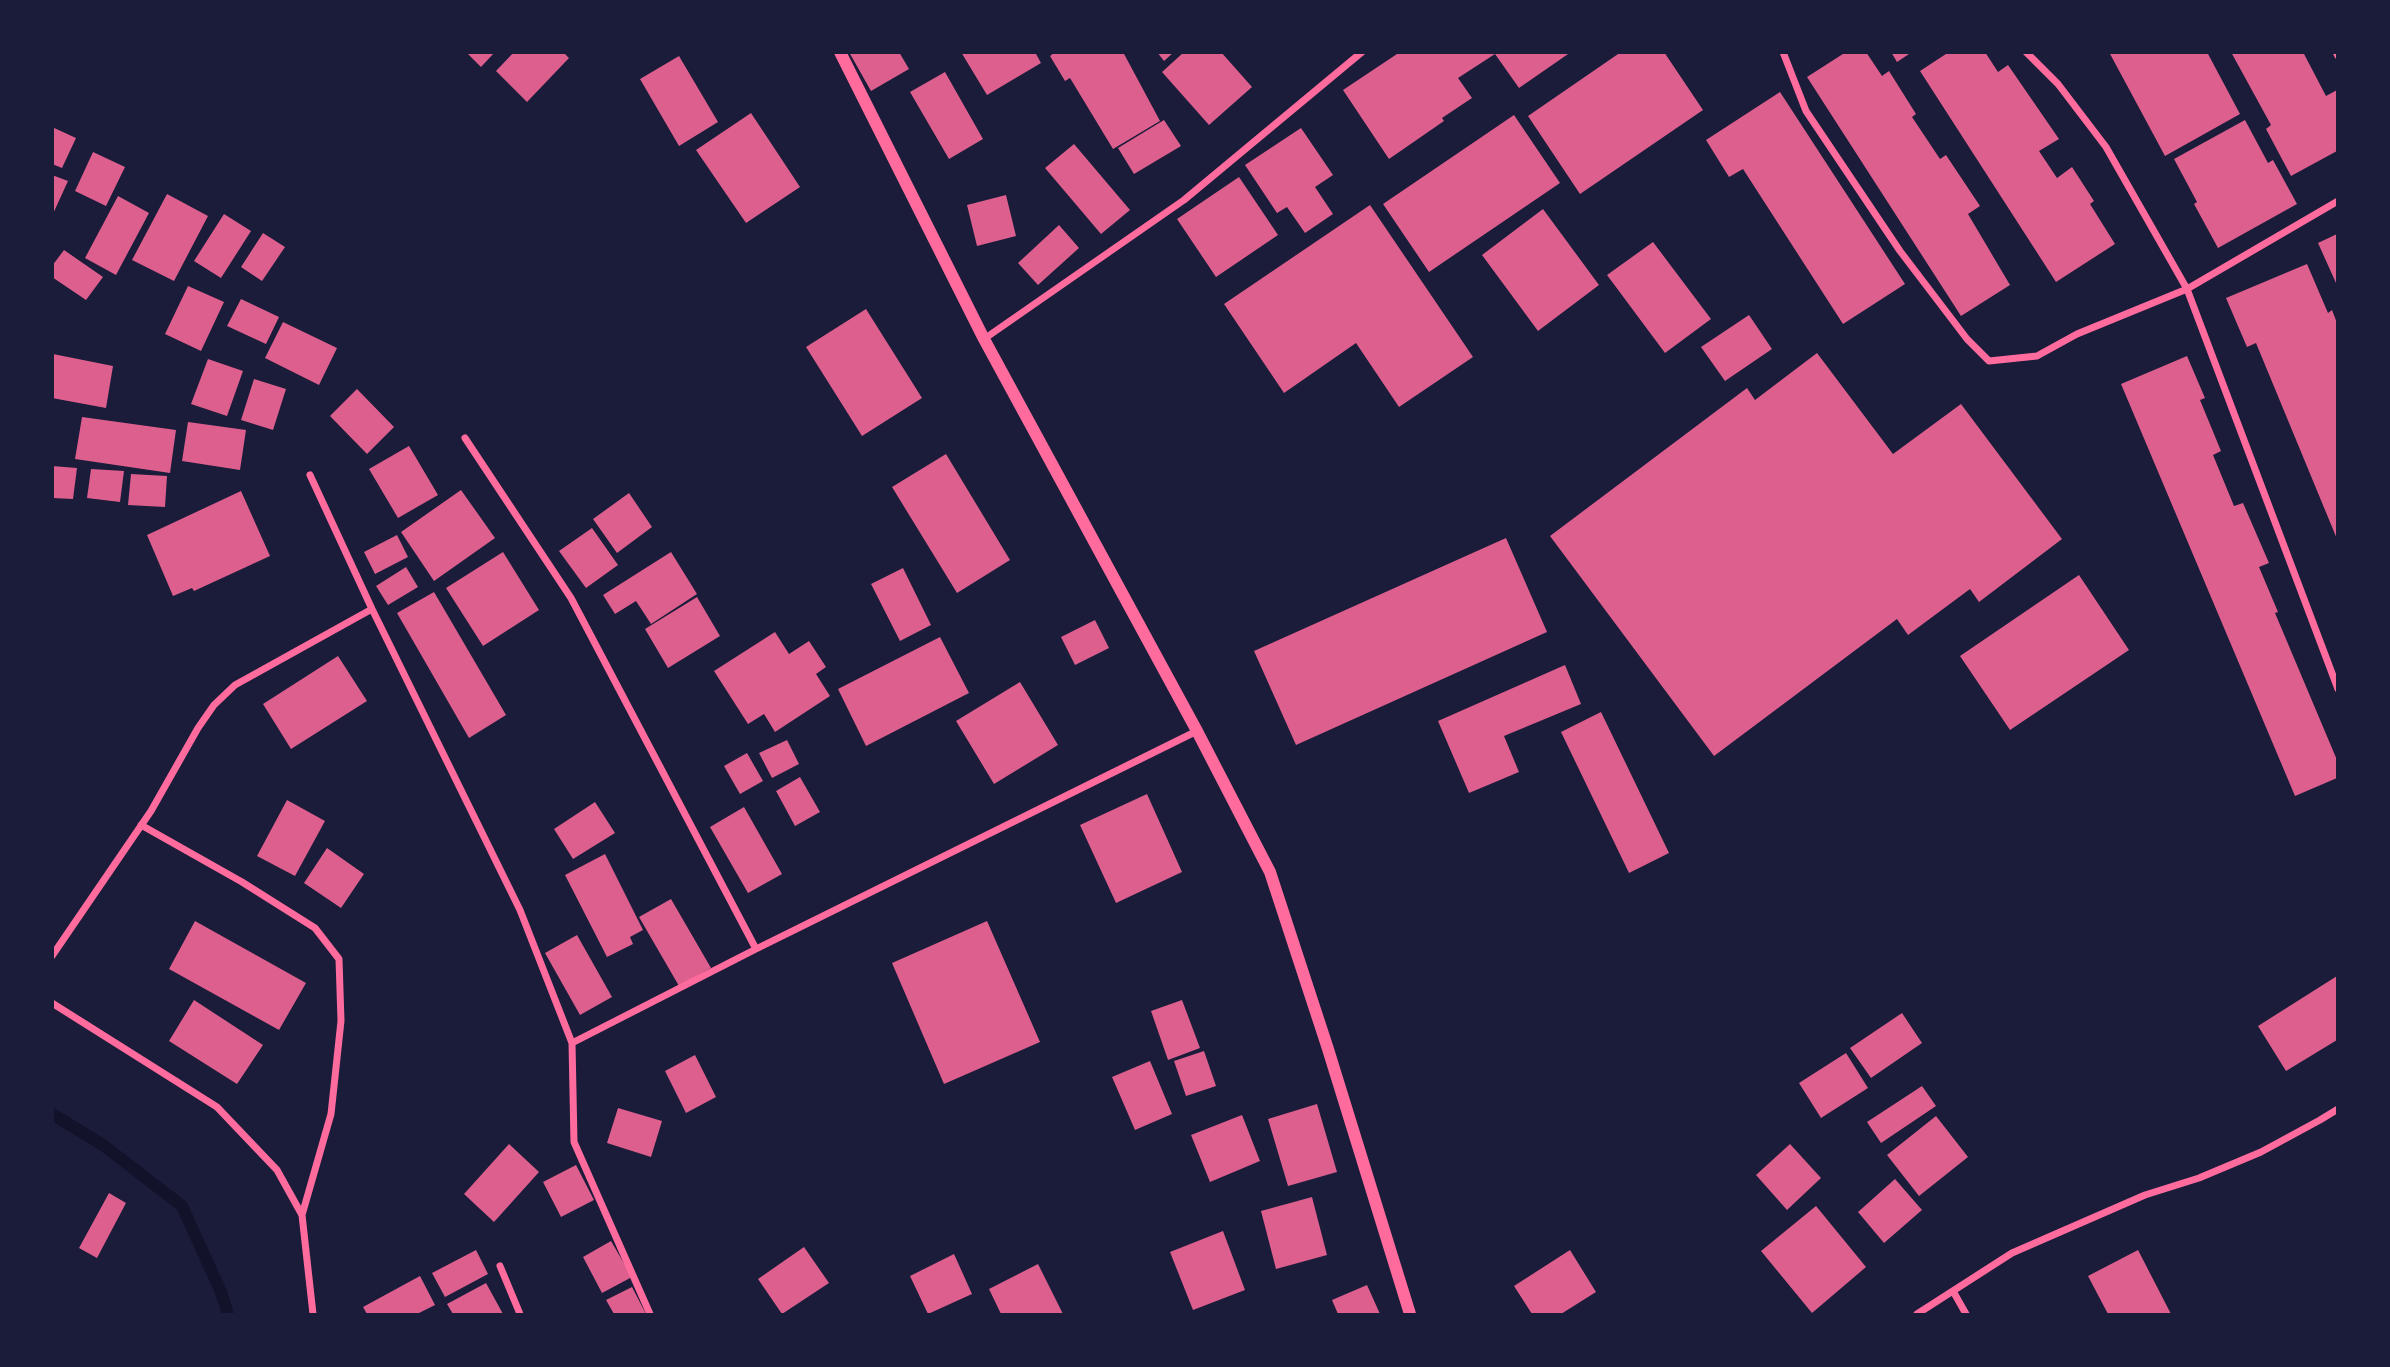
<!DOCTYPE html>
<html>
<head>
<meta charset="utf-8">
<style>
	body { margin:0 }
	#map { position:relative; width:2390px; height:1367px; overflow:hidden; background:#1b1b3a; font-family:"Golos Text",sans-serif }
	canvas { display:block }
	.frame { position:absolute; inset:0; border:54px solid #1b1b3a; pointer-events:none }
</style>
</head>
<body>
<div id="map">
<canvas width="2390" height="1367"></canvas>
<div class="frame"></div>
</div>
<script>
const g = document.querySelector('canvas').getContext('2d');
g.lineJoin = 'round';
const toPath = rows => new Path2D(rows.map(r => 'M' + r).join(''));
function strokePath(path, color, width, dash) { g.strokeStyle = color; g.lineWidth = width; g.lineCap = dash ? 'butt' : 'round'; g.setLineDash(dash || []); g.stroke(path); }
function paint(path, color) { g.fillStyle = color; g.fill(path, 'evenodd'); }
strokePath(toPath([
	[52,1114,103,1145,182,1206,221,1292,228,1314]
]), '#12122b', 12);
paint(toPath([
	[466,52,495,52,481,67],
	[514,52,563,52,569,58,527,102,496,71],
	[849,52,899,52,909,69,871,91],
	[961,52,1035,52,1041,63,987,95],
	[1055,52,1123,52,1160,121,1113,149,1070,78,1065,81,1050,56],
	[1157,52,1174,52,1164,61],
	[1184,52,1221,52,1252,87,1209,125,1162,72],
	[1400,52,1571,52,1519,88,1495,54,1458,78,1472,98,1442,118,1444,121,1389,159,1343,90],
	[1621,52,1664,52,1703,110,1580,194,1528,116],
	[1846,52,1866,52,1882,76,1889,71,1916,114,1912,117,1940,159,1946,155,1980,206,1968,214,2010,285,1961,316,1807,77],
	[1891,52,1912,52,1897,62],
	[1949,52,1985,52,1998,72,2008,65,2059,139,2039,151,2057,178,2072,167,2094,201,2090,204,2115,244,2056,282,1920,71],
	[2109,52,2207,52,2240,114,2165,156],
	[2231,52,2303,52,2326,96,2337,90,2337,151,2291,176,2266,129,2271,125],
	[679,56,718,122,679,146,640,79],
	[945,72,983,139,949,159,910,92],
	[1780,92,1905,284,1843,324,1743,169,1729,177,1706,140],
	[751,113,800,187,746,223,696,150],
	[1514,115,1560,183,1429,272,1383,204],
	[1164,120,1181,146,1134,174,1118,148],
	[2245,120,2268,163,2273,160,2297,204,2218,248,2194,204,2197,202,2174,159],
	[52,127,76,138,62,168,52,164],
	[1301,128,1333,175,1315,187,1333,214,1305,233,1287,207,1277,213,1245,165],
	[1074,144,1130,210,1101,234,1045,168],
	[93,152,125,167,106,206,75,191],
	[52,175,68,181,52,216],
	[1239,177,1278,235,1216,277,1177,219],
	[167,194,208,216,174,281,132,260],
	[1006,195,1016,236,977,246,967,205],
	[118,196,149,213,116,275,85,258],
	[1370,205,1473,357,1399,407,1356,343,1284,393,1224,304],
	[1543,209,1599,285,1538,331,1482,255],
	[224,214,251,231,221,278,194,261],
	[1059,225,1079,248,1038,285,1018,263],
	[263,233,285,247,262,281,241,267],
	[2337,234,2337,282,2336,283,2318,243],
	[1653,242,1711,319,1665,353,1607,275],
	[64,250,103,277,86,300,52,277,52,266],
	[2307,264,2328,313,2332,310,2337,323,2337,539,2256,343,2247,347,2226,298],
	[188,286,224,302,201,351,165,334],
	[241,299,279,317,266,344,227,326],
	[866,309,922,398,862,436,806,347],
	[1749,315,1772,349,1725,381,1701,347],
	[283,322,337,348,319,385,265,358],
	[1817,353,1893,454,1961,404,2062,539,1979,602,1970,589,1908,635,1897,619,1714,756,1550,536,1747,388,1755,400],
	[53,354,113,366,106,408,52,398],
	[2187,356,2205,398,2200,400,2221,451,2213,455,2234,506,2243,503,2269,563,2259,567,2278,612,2275,613,2337,760,2337,778,2295,796,2121,384],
	[208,359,243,371,227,416,191,404],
	[254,379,286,389,273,430,241,420],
	[357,389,394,427,367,454,330,416],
	[82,417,176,430,170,473,75,459],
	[188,422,246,430,240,470,182,461],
	[409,446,438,495,398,518,369,469],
	[946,454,1010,560,957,593,892,487],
	[52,466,77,468,73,499,52,498],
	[91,469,124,471,120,502,87,498],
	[131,474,167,476,165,507,128,505],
	[461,490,495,538,434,581,401,532],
	[241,491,270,556,194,591,192,588,173,596,147,535],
	[629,493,652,527,617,553,593,519],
	[592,528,618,565,586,588,559,551],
	[397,535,408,557,375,574,364,552],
	[1506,538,1547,632,1296,745,1254,651],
	[503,552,539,610,483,646,446,588],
	[671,552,697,594,651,624,636,601,615,614,603,595],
	[406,567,418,587,388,605,376,586],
	[903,568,931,625,900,641,871,584],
	[2079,575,2129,650,2010,730,1960,656],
	[434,592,506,715,469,738,397,613],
	[697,597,720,636,668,668,645,629],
	[1095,620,1109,648,1075,665,1061,637],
	[775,632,789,654,809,641,826,667,816,674,830,696,775,732,764,714,748,724,714,671],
	[940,637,969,693,866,746,838,689],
	[338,656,367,701,291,749,263,704],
	[1565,665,1581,704,1504,736,1519,772,1469,793,1438,721],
	[1020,682,1058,745,994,784,956,721],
	[1601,712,1669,853,1629,873,1561,732],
	[787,740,799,764,772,778,759,753],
	[747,753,763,781,740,794,724,766],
	[800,777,820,812,795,826,776,791],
	[1147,794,1182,872,1116,903,1080,825],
	[287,800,325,821,295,876,257,856],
	[595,802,615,833,573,859,554,829],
	[744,807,782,874,748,893,710,827],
	[327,848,364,874,341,908,304,883],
	[605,854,643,930,630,937,633,944,607,957,565,875],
	[671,899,711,968,679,986,639,917],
	[195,921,306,983,279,1030,169,969],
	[987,921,1040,1042,944,1084,892,963],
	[577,935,612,997,580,1015,545,953],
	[2337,976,2337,1040,2286,1071,2258,1026],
	[194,1000,263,1045,237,1084,169,1041],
	[1182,1000,1200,1048,1168,1060,1151,1011],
	[1902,1013,1922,1043,1871,1078,1850,1048],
	[1204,1051,1216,1086,1186,1096,1174,1061],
	[1846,1053,1868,1088,1821,1118,1799,1083],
	[695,1055,716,1097,686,1113,665,1071],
	[1150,1061,1172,1114,1135,1130,1112,1077],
	[1922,1086,1936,1106,1881,1143,1867,1122],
	[1317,1104,1337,1172,1288,1186,1268,1119],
	[618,1108,662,1121,651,1157,607,1143],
	[1242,1115,1260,1161,1210,1182,1191,1135],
	[1936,1116,1968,1157,1919,1196,1887,1155],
	[509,1144,539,1172,494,1222,464,1194],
	[1790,1144,1821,1178,1787,1210,1756,1175],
	[576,1165,594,1200,561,1217,543,1182],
	[1895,1179,1922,1210,1884,1243,1858,1212],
	[109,1193,126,1203,97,1258,79,1248],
	[1312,1197,1327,1255,1276,1269,1261,1211],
	[1816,1206,1866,1267,1812,1313,1761,1251],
	[1223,1231,1245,1290,1193,1310,1170,1252],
	[611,1241,632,1277,602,1293,583,1257],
	[804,1247,829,1283,782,1314,758,1279],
	[476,1250,488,1274,445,1297,432,1273],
	[1570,1250,1596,1292,1561,1314,1532,1314,1514,1286],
	[2138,1250,2171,1314,2108,1314,2088,1276],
	[954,1254,972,1294,928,1314,910,1276],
	[1038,1264,1063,1314,1001,1314,989,1289],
	[420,1276,435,1305,417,1314,367,1314,363,1307],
	[486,1283,503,1314,453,1314,447,1304],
	[1367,1285,1380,1314,1338,1314,1332,1300],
	[632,1287,646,1314,614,1314,606,1300]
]), '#dd5f8e');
strokePath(toPath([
	[1783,52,1806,111,1900,251,1967,339,1989,361,2037,356,2077,334,2187,289,2338,201],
	[2026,52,2058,84,2106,147,2187,289,2338,689],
	[2336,52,2338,56],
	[984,339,1184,200,1362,52],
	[465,438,571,598,756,949],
	[310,475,372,609,520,910,572,1043],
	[141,825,242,882,315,928,339,959,341,1021,331,1114,302,1215],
	[52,956,151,811,198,728,214,705,235,685,372,609],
	[52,1003,217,1107,277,1170,302,1215,313,1314],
	[500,1266,520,1314],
	[1953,1291,1966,1314],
	[650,1314,574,1142,572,1043,756,949,1197,731],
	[1917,1314,2012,1253,2145,1195,2199,1178,2261,1152,2320,1120,2338,1109]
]), '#ff6b9d', 7);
strokePath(toPath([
	[840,52,984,339,1197,731,1270,872,1328,1049,1410,1314]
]), '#ff6b9d', 12);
</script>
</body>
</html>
